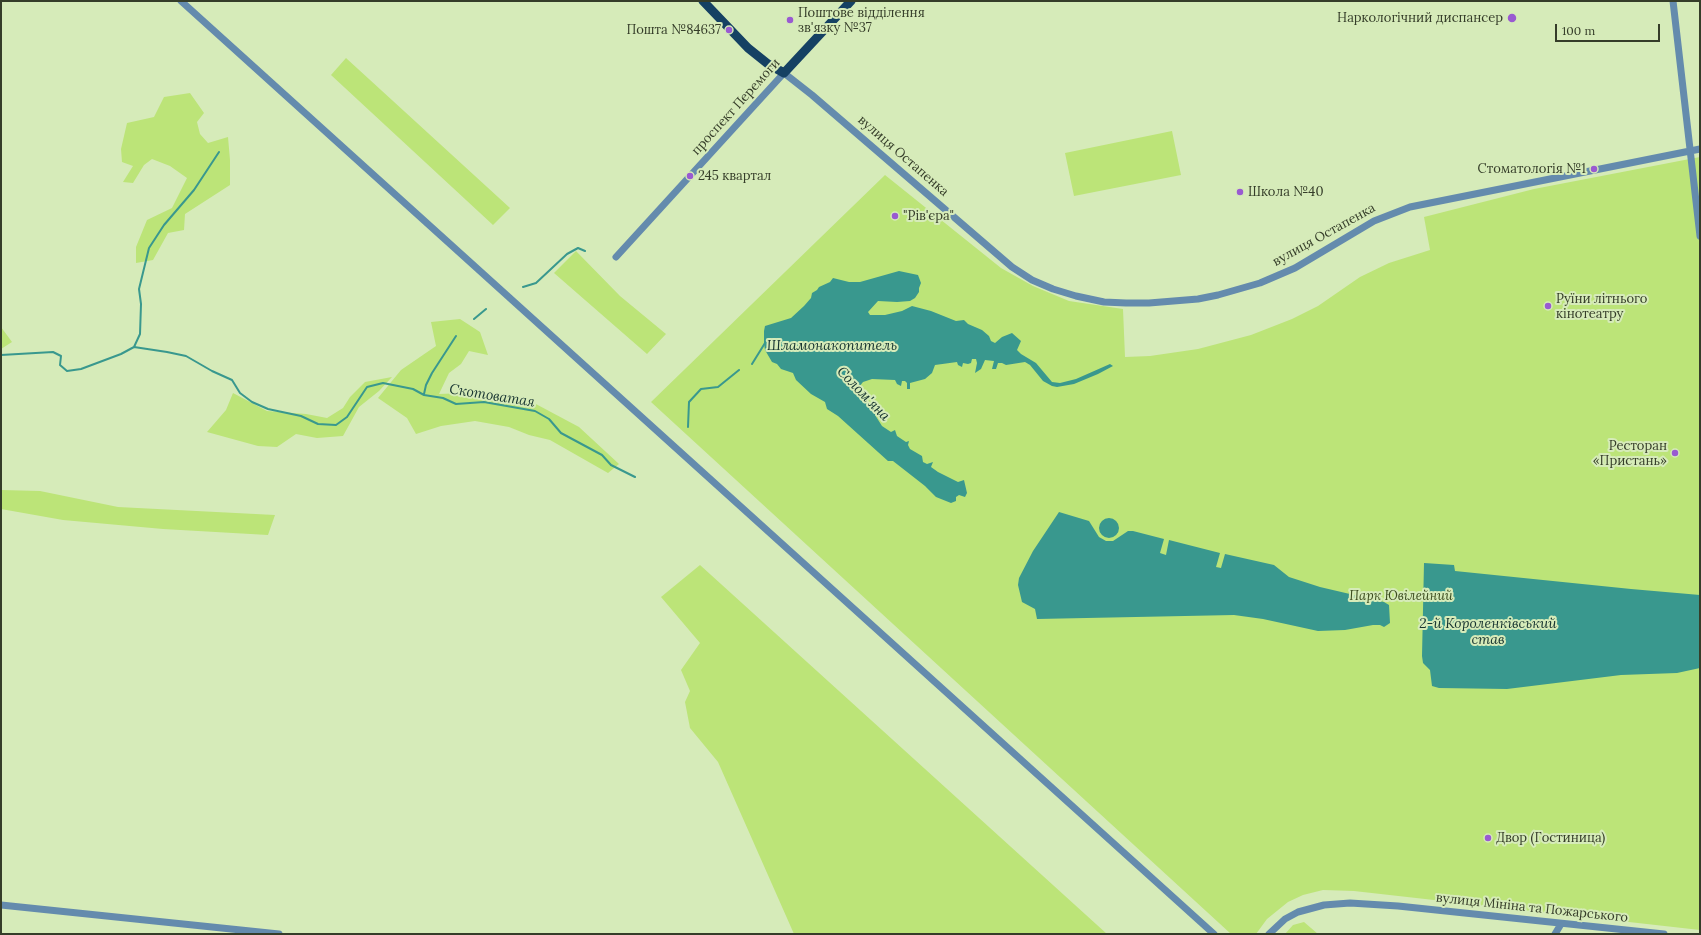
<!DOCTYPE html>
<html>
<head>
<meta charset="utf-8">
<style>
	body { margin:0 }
	#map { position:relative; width:1701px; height:935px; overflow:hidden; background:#d6ebb9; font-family:Lora,serif }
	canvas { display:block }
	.frame { position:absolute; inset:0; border:2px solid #353d29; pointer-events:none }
	.scale { position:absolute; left:1555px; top:24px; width:105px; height:18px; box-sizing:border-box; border:2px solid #353d29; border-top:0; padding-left:5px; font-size:12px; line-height:14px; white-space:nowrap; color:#353d29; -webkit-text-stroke:3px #d6ebb9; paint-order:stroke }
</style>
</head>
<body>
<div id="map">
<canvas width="1701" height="935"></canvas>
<div class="frame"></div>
<div class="scale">100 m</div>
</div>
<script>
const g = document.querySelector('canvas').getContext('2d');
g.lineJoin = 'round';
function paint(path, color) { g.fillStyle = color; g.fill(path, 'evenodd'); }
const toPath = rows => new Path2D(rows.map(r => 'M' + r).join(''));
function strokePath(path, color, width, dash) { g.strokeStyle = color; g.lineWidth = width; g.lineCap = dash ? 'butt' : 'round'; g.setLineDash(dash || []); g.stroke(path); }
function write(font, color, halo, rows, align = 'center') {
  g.font = font + ' Lora,serif'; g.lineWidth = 4; g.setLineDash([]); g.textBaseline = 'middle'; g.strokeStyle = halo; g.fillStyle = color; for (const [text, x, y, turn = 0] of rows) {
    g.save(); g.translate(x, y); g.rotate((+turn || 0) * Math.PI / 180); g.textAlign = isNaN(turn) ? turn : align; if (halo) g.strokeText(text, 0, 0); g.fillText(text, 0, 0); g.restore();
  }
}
paint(toPath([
	[346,58,510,208,493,225,331,75],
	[190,93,204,113,197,122,200,134,208,143,228,137,230,160,230,185,185,214,184,230,168,233,153,260,136,263,136,247,147,220,172,208,187,178,170,166,152,159,144,165,133,183,123,182,133,166,122,162,121,149,127,123,154,117,164,97],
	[1172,131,1181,175,1074,196,1065,153],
	[1700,157,1700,930,1354,891,1323,890,1303,895,1288,902,1267,919,1256,934,1231,934,651,402,885,175,1001,268,1033,286,1069,301,1123,309,1125,357,1150,356,1198,349,1251,335,1292,319,1318,306,1360,277,1389,263,1430,250,1424,217,1534,189],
	[576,251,620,296,666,334,647,354,554,273],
	[460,319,480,332,488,355,469,351,461,364,449,373,439,394,464,393,482,394,513,397,534,403,579,427,619,464,608,473,550,440,529,435,509,427,475,421,441,426,416,434,407,418,378,398,401,370,436,346,431,322],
	[1,327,12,342,1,349],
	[392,377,379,391,359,407,343,436,317,438,296,434,277,447,258,446,207,432,226,410,233,393,267,411,306,414,327,418,343,408,350,397,365,382],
	[1,490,40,491,118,507,275,515,268,535,163,529,63,520,1,509],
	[700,565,1107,934,794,934,718,762,690,728,685,702,690,691,681,670,700,643,661,597],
	[1304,922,1318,934,1285,934,1293,925]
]), '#bce478');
paint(toPath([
	[899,271,918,275,921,283,919,288,919,292,915,298,910,301,897,302,878,301,868,312,870,315,885,315,902,311,912,306,931,311,956,321,964,320,968,324,982,330,989,336,991,341,995,343,1002,337,1012,333,1021,341,1017,350,1021,354,1036,363,1052,382,1060,383,1076,379,1110,364,1113,366,1098,374,1074,384,1057,387,1052,386,1043,381,1030,365,1025,362,1006,365,1002,363,998,363,996,369,992,369,994,361,985,360,981,369,975,373,977,363,976,359,972,359,971,363,968,364,963,363,962,367,958,365,957,362,935,365,932,373,925,379,910,383,910,389,907,389,907,383,905,381,902,381,901,386,897,384,895,380,872,379,863,382,859,387,859,398,864,403,870,403,873,405,873,410,877,412,875,415,882,426,891,432,895,430,897,436,906,442,909,441,908,445,910,449,922,456,923,462,927,464,933,462,931,467,938,472,958,482,964,480,967,493,965,497,959,495,956,497,956,501,951,503,936,497,925,486,893,461,888,461,838,416,827,409,825,402,811,394,796,380,793,373,781,369,777,364,772,362,765,350,764,343,764,331,765,326,791,318,804,306,811,298,812,293,817,290,819,287,830,282,833,278,849,282,860,282],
	[1059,512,1089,521,1099,537,1106,541,1113,541,1128,531,1133,531,1164,539,1160,553,1166,555,1169,540,1220,553,1216,567,1221,568,1225,554,1274,565,1289,577,1320,587,1384,602,1389,605,1390,623,1384,627,1380,625,1373,625,1345,630,1318,631,1263,619,1234,615,1037,619,1035,609,1022,602,1018,585,1019,578,1033,551],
	'1099 528a10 10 0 1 1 20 0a10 10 0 1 1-20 0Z',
	[1424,563,1454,565,1455,571,1631,589,1700,595,1700,668,1677,673,1621,675,1507,689,1439,688,1432,686,1430,670,1423,663,1422,656]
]), '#39988e');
strokePath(toPath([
	[523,287,536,283,567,254,578,248,585,251],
	[474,319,486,309],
	[134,347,140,334,141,304,139,289,149,248,164,225,194,190,219,152],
	[1,355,53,352,61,356,60,365,67,371,81,369,121,354,134,347,167,352,186,356,212,371,232,380,240,393,252,402,268,409,301,416,318,424,336,425,347,417,367,387,383,383,413,389,424,395,443,398,456,404,484,402,535,411,549,419,561,433,602,455,611,465,635,477],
	[752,364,765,343],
	[424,394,426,385,432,373,456,336],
	[688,427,689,402,701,389,718,387,739,370]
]), '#39988e', 2);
strokePath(toPath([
	[181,1,1214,934],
	[1673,1,1700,236],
	[616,257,784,73,812,95,1012,267,1032,280,1053,289,1076,296,1104,302,1126,303,1149,303,1198,299,1218,295,1260,283,1295,268,1374,221,1410,207,1700,149],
	[1,905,279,934],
	[1269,934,1285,919,1298,912,1324,905,1350,903,1398,906,1664,934],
	[1555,934,1561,924]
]), '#648bad', 7);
strokePath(toPath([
	[703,1,748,48,768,64,784,73,851,1]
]), '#154163', 9);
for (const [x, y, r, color] of [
	[1512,18,5,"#995ad1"],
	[790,20,4,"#995ad1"],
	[729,30,4,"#995ad1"],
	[1594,169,4,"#995ad1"],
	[690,176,4,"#995ad1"],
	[1240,192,4,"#995ad1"],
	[895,216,4,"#995ad1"],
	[1548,306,4,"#995ad1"],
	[1675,453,4,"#995ad1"],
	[1488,838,4,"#995ad1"]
]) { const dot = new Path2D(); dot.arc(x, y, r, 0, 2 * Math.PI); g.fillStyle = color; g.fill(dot); strokePath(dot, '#d6ebb9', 1.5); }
write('13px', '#353d29', '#d6ebb9', [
	["Поштове відділення",798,13],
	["зв'язку №37",798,28],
	["Наркологічний диспансер",1503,18,"right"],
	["Пошта №84637",721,30,"right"],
	["Стоматологія №1",1586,169,"right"],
	["245 квартал",698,176],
	["Школа №40",1248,192],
	["\"Рів'єра\"",903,216],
	["Руїни літнього",1556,299],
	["кінотеатру",1556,314],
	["Ресторан",1667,446,"right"],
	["«Пристань»",1667,461,"right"],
	["Двор (Гостиница)",1496,838]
], 'left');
write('13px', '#353d29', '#d6ebb9', [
	["проспект Перемоги",736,107,-48],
	["вулиця Остапенка",903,156,41],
	["вулиця Остапенка",1324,235,-29],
	["вулиця Мініна та Пожарського",1532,908,6]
]);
write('italic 13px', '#3d4d20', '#d6ebb9', [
	["Парк Ювілейний",1401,596]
]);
write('italic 14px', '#163330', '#d6ebb9', [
	["Шламонакопитель",832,346],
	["Солом'яна",863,394,46],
	["Скотоватая",492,396,9],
	["2-й Короленківський",1488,624],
	["став",1488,640]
]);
</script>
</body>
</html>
